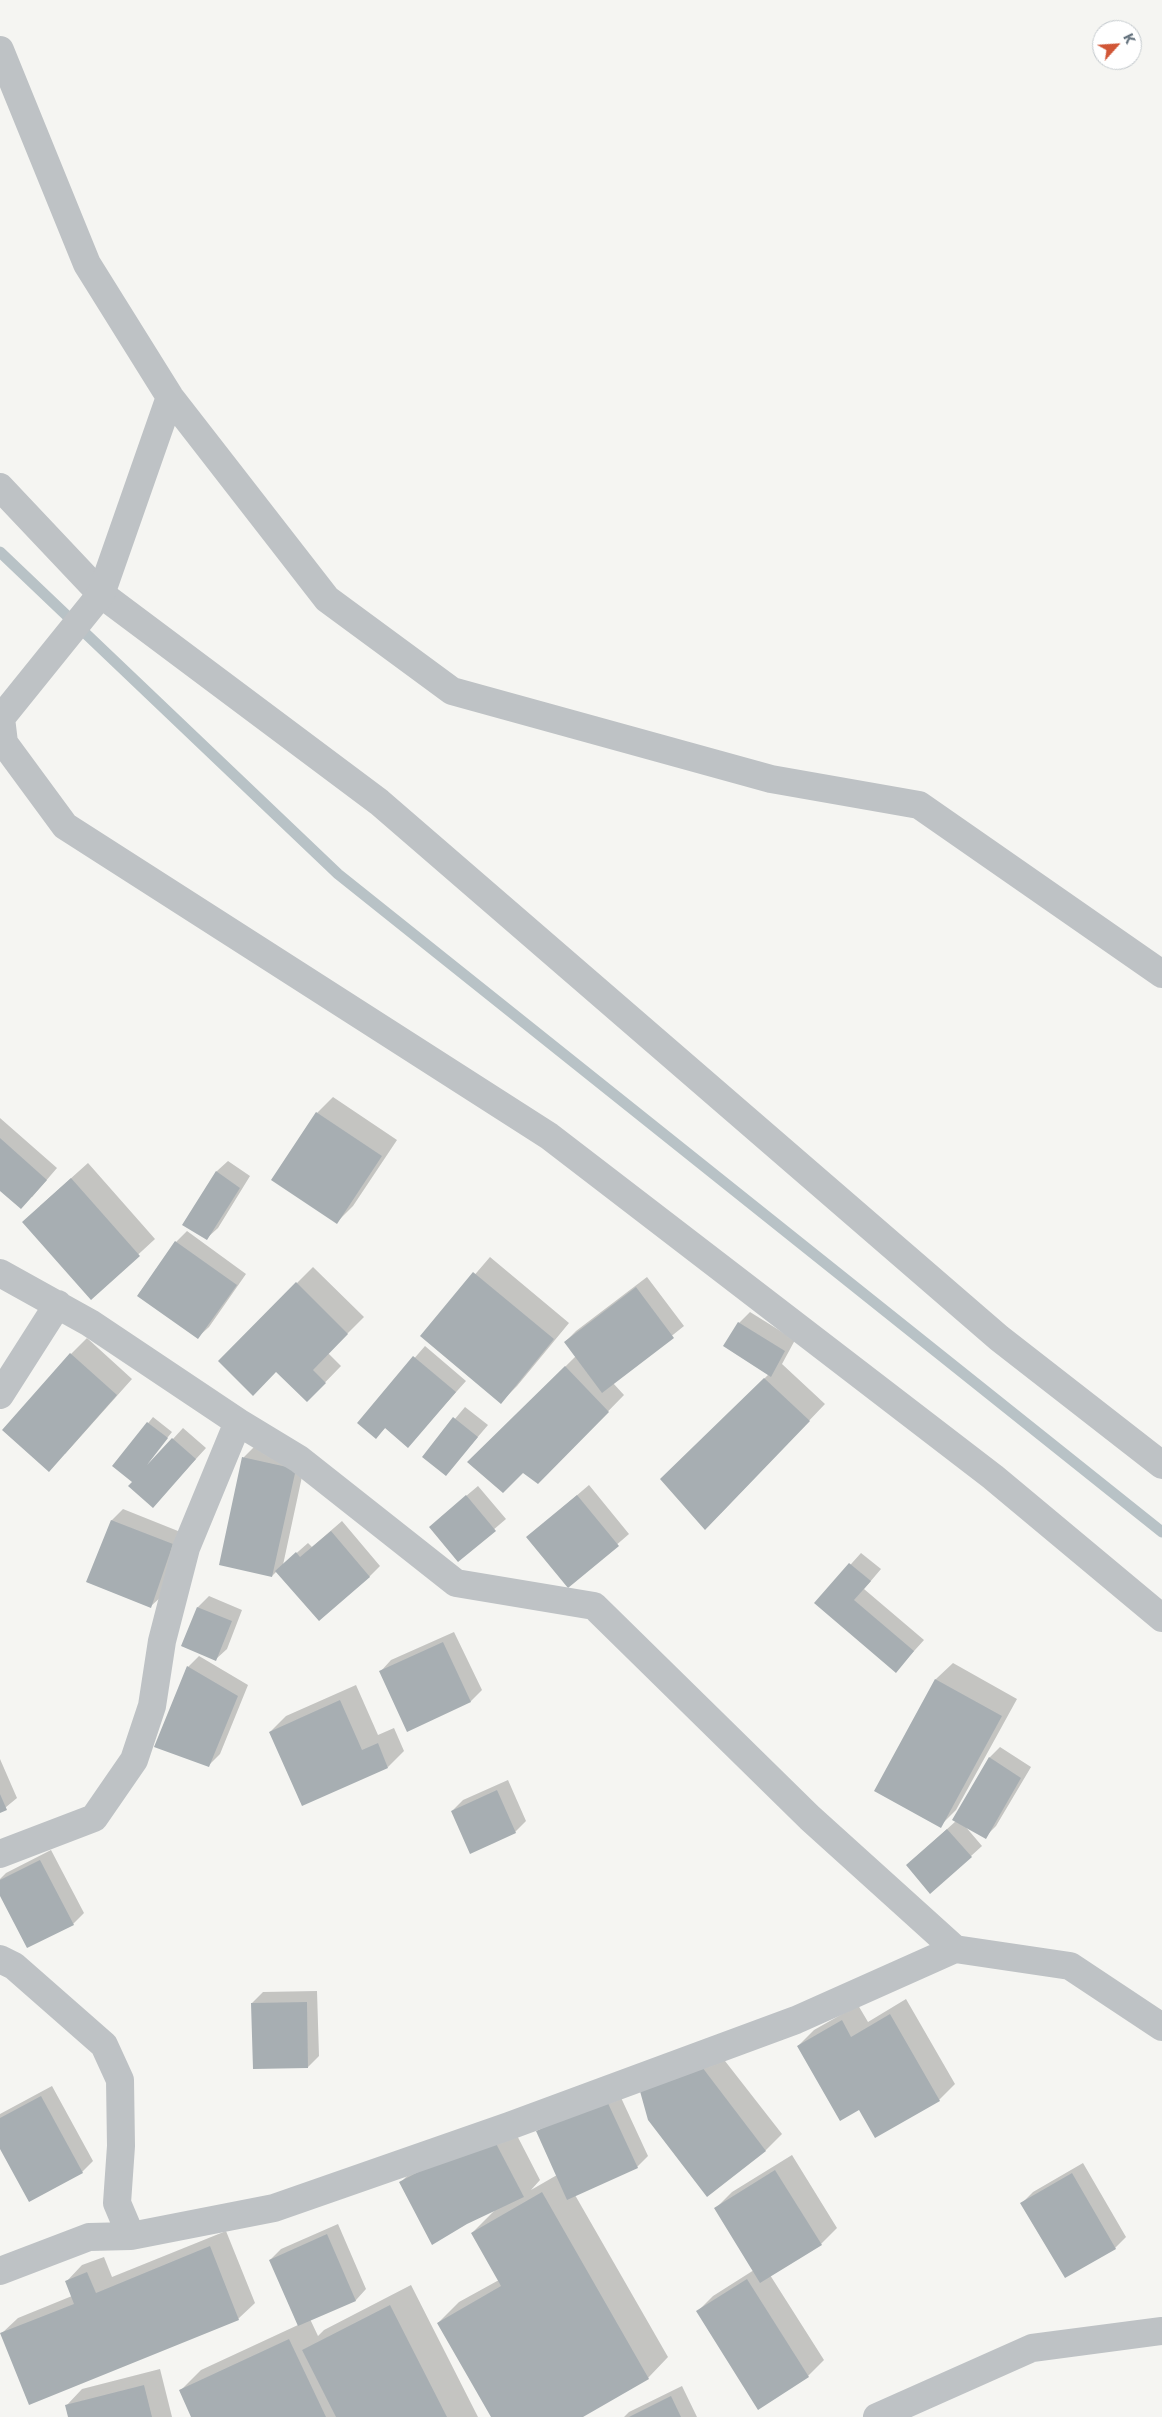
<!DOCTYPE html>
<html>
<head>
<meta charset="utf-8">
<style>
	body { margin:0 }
	#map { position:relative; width:1162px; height:2417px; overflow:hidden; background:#f5f5f2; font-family:Poppins,sans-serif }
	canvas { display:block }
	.north { position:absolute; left:1092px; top:20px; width:50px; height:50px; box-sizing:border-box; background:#fff; border:1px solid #c2c8cc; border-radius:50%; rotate:64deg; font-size:14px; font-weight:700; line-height:20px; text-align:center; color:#677580 }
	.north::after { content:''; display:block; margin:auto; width:18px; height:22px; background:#d15636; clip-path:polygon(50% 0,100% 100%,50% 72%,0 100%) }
</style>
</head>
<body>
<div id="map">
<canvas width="1162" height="2417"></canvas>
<div class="north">K</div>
</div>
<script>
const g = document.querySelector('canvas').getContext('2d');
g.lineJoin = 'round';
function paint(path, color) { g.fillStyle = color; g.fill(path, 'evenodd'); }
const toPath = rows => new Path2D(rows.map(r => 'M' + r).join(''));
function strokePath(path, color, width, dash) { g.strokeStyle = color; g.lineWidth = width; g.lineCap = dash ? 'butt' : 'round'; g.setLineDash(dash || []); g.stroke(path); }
paint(toPath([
	[333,1097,397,1140,353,1206,337,1222,317,1113],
	[0,1118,57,1168,32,1197,0,1189],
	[228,1161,250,1176,218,1228,207,1238,183,1225,217,1171],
	[88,1163,155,1239,91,1298,40,1206],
	[187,1231,246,1274,209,1327,198,1337,138,1295,176,1242],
	[490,1257,569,1323,517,1386,501,1402,422,1336],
	[313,1267,364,1317,328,1353,341,1366,307,1401,276,1370,219,1361],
	[647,1277,684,1326,613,1383,624,1395,538,1483,523,1471,469,1462,576,1356,565,1342,576,1331],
	[750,1312,795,1340,782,1364,825,1404,721,1513,662,1479,769,1374,739,1323],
	[87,1338,132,1379,65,1454,71,1354],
	[425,1346,466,1381,408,1446,386,1427,376,1437,359,1422],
	[465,1407,488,1425,446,1474,423,1457],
	[153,1417,172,1432,139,1473,141,1474,183,1428,206,1448,163,1495,134,1482,114,1466],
	[255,1446,306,1458,283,1565,308,1543,312,1547,342,1521,380,1566,369,1577,277,1571,272,1576,220,1564,244,1457],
	[589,1485,629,1534,568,1587,528,1537],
	[478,1486,506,1519,458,1560,441,1517],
	[123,1509,183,1533,162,1596,151,1606,88,1581,112,1520],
	[861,1553,881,1569,864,1589,924,1640,896,1671,816,1603],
	[209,1596,242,1610,227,1649,216,1659,182,1646,198,1607],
	[454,1632,482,1690,471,1701,408,1730,381,1671,391,1660],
	[199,1656,248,1685,220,1754,209,1765,156,1747,188,1667],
	[953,1663,1017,1699,956,1810,940,1826,876,1790,936,1679],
	[356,1685,378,1735,394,1728,404,1751,388,1767,270,1732,286,1716],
	[1000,1747,1031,1767,996,1826,985,1837,965,1826,982,1846,971,1856,907,1865,956,1821,990,1757],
	[0,1759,17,1798,0,1812],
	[508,1780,526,1821,515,1832,452,1811,463,1800],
	[51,1850,84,1913,73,1924,0,1893,0,1879,6,1873],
	[317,1991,319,2056,308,2067,252,2003,263,1992],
	[906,1999,955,2084,939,2100,798,2046,814,2030,858,2005,868,2022],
	[718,2052,782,2134,766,2150,707,2195,649,2120],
	[52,2086,93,2161,82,2172,0,2146,0,2114],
	[617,2089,648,2156,637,2167,575,2195,668,2357,648,2378,580,2417,492,2417,438,2323,459,2302,499,2280,472,2233,495,2210,401,2182,417,2166,508,2118,540,2180,531,2190,557,2175],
	[792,2155,837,2228,821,2244,770,2275,824,2360,808,2376,697,2312,713,2296,754,2270,716,2208,732,2192],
	[1083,2163,1126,2237,1115,2248,1022,2203,1033,2192],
	[338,2224,366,2289,356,2300,310,2319,318,2336,324,2330,411,2285,478,2417,192,2417,180,2391,201,2370,298,2325,270,2260,281,2249],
	[226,2231,255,2303,238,2319,30,2403,1,2334,18,2318,72,2296,66,2282,82,2265,104,2257,112,2277],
	[160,2369,172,2417,69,2417,66,2406,82,2389],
	[682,2386,697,2417,624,2417,629,2412]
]), '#0003');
strokePath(toPath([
	[0,552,338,874,1162,1532]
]), '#b8c2c6', 11);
paint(toPath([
	[316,1112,382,1156,337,1224,271,1180],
	[0,1138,47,1180,21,1209,0,1191],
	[216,1171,240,1188,207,1240,182,1225],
	[71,1178,140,1256,91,1300,22,1222],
	[175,1241,237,1285,198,1339,137,1296],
	[473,1272,554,1339,501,1404,420,1336],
	[296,1282,348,1334,313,1370,326,1383,307,1402,276,1372,253,1396,218,1361],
	[636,1287,674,1338,602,1393,564,1342],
	[738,1322,785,1351,771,1377,723,1346],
	[70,1353,117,1395,49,1472,2,1430],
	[413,1356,456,1392,408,1448,385,1428,376,1439,357,1423],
	[565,1366,609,1412,538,1484,523,1473,503,1493,467,1462],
	[764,1378,810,1421,705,1530,660,1479],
	[453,1417,478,1437,446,1476,422,1457],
	[147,1422,168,1438,147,1465,172,1438,196,1459,153,1508,128,1486,132,1482,112,1466],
	[242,1457,296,1469,272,1577,219,1565],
	[466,1495,496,1531,458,1562,429,1527],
	[577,1495,619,1546,568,1588,526,1537],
	[111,1520,173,1544,151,1608,86,1582],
	[331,1531,370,1577,319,1621,275,1571,296,1552,300,1557],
	[849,1563,871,1581,854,1600,914,1651,896,1673,814,1603],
	[197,1607,232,1621,216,1661,181,1646],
	[443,1642,471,1702,407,1732,379,1671],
	[187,1666,238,1696,209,1767,154,1747],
	[935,1679,1002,1716,941,1828,874,1791],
	[340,1700,362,1750,378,1743,388,1768,302,1806,269,1732],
	[989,1757,1021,1778,986,1839,952,1820],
	[497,1790,516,1833,470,1854,451,1811],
	[0,1794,7,1810,0,1813],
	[947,1829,972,1857,930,1894,906,1865],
	[40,1860,74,1925,27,1948,0,1896,0,1880],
	[307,2002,308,2068,253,2069,251,2003],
	[890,2014,940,2101,875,2138,859,2110,840,2121,797,2046,842,2020,851,2037],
	[702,2067,766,2151,707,2197,648,2120,638,2084],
	[41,2096,83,2173,29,2202,0,2149,0,2118],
	[606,2099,638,2168,567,2200,536,2131],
	[491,2134,524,2197,467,2224,432,2245,399,2182],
	[775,2170,822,2245,760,2283,714,2208],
	[1072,2173,1116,2249,1065,2278,1020,2203],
	[542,2192,649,2379,583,2417,491,2417,437,2323,501,2286,471,2233],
	[327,2234,356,2301,298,2326,269,2260],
	[210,2246,239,2320,29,2405,0,2333,74,2304,65,2281,87,2272,96,2293],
	[747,2279,809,2377,758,2410,696,2311],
	[390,2305,447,2417,336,2417,302,2350],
	[289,2339,326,2417,191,2417,179,2390],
	[144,2385,152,2417,68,2417,65,2405],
	[671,2396,681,2417,629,2417]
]), '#a7aeb2');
strokePath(toPath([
	[0,487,101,594,379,802,999,1338,1162,1465],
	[0,1273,90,1323,238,1422,299,1459,456,1583,594,1606,810,1818,955,1949],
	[0,1395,58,1304],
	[0,1854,94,1818,134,1760,152,1706,162,1641,186,1548,238,1422],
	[0,1959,14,1966,104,2045,120,2080,121,2146,117,2203,131,2236],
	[0,2271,89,2237,131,2236,274,2208,509,2126,796,2020,955,1949,1070,1966,1162,2027],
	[877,2417,1032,2348,1162,2331]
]), '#bec2c5', 28);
strokePath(toPath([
	[0,50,87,264,170,397,327,599,452,691,771,779,919,805,1162,974],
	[170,397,101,594,1,718,4,743,65,826,549,1136,993,1477,1162,1618]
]), '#bec2c5', 28);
</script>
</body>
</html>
